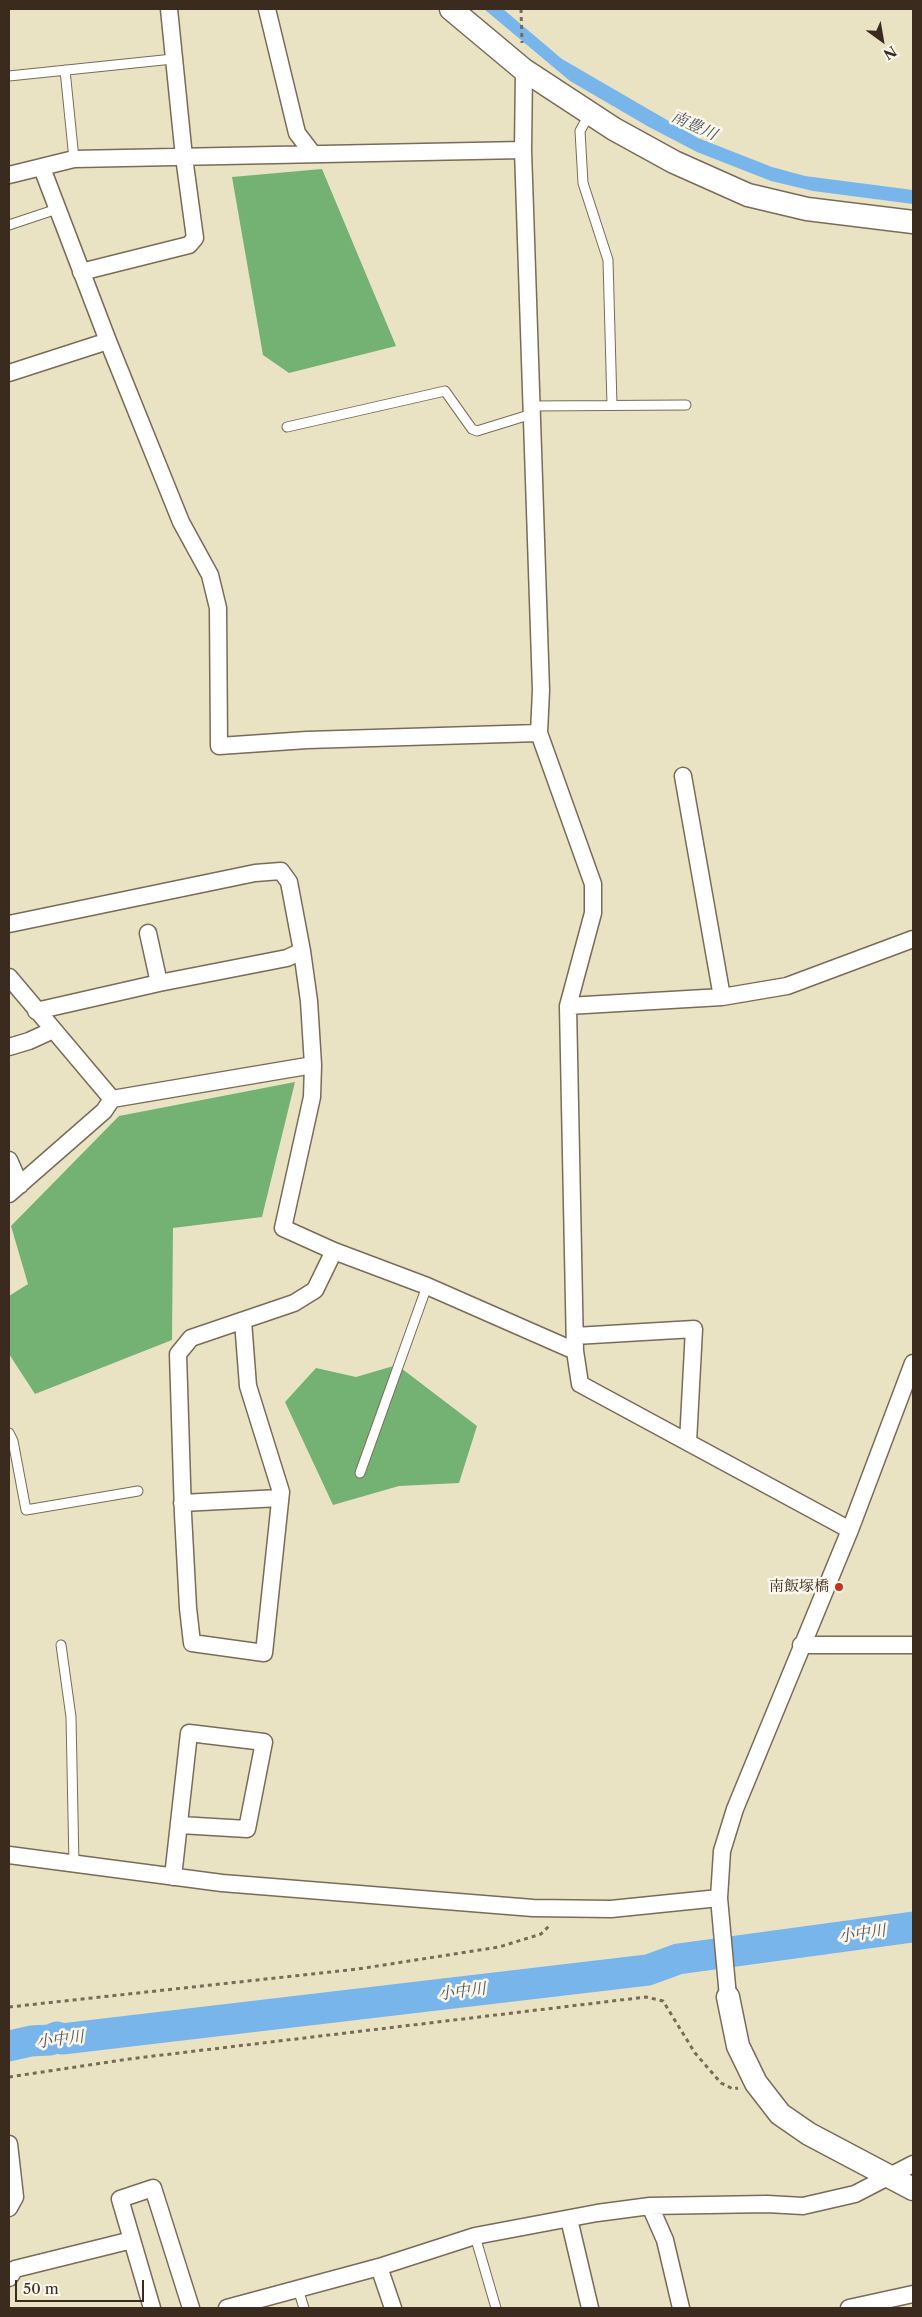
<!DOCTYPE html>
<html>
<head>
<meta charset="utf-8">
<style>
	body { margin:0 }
	#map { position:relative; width:922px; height:2317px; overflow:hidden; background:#eae3c3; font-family:"Libre Caslon Text",serif }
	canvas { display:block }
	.frame { position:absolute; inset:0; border:10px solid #3b2a1e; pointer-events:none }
	.north { position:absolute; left:857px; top:15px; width:50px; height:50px; -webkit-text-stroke:4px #fbf7ec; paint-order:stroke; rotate:148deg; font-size:14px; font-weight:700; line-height:20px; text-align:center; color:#3b2a1e }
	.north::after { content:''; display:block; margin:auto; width:18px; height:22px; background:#3b2a1e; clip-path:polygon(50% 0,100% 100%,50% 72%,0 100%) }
	.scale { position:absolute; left:15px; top:2280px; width:129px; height:22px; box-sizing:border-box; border:2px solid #3b2a1e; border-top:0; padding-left:6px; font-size:15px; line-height:18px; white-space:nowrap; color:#3b2a1e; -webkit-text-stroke:4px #fbf7ec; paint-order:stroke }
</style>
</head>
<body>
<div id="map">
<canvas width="922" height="2317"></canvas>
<div class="frame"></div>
<div class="north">N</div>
<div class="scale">50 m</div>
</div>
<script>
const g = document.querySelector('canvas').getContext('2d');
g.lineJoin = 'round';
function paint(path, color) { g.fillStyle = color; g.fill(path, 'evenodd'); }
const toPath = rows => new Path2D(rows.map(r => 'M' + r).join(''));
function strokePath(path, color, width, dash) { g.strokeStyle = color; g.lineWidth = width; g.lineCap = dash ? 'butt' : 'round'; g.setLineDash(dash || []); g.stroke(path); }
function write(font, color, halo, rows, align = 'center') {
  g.font = font + ' "Libre Caslon Text","Noto Serif JP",serif'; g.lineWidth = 5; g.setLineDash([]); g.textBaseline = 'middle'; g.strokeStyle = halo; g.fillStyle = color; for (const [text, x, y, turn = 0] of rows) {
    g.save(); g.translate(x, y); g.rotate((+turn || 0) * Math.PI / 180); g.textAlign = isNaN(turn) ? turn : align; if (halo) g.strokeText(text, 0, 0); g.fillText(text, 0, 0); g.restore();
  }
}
paint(toPath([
	[322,169,396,346,289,373,263,355,232,177],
	[295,1082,262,1217,173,1228,172,1340,35,1394,9,1354,9,1296,28,1284,11,1226,119,1116],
	[397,1365,477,1426,459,1483,399,1486,333,1505,285,1402,316,1368,356,1377]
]), '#73b273');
paint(toPath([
	[484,9,503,9,562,59,698,138,772,167,805,176,913,190,913,204,813,191,771,181,697,152,649,127,570,81]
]), '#78b5eb');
strokePath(toPath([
	[9,2046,31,2041,50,2040,57,2037,62,2039,648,1970,678,1959,913,1927]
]), '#78b5eb', 31);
const lane = toPath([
	[65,70,74,159],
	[9,76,173,59],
	[590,113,580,131,583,183,608,260,612,405],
	[9,225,57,209],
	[532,406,686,405],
	[287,427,445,391,472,429,477,431,532,414],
	[9,1433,13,1441,26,1510,138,1491],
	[360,1473,427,1286],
	[61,1645,71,1717,74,1865],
	[475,2236,496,2308],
	[298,2289,304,2308]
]);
const street = toPath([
	[267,9,297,133,313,154],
	[524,70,523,150,541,690,539,733,593,884,593,913,568,1006,575,1351,580,1384,850,1530],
	[42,168,108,341,181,522,210,575,218,608,219,746,307,740,539,733],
	[9,175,74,159,523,150],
	[81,272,189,245,195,238,184,157,169,9],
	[9,373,108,341],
	[683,776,722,997],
	[9,924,255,873,281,871,289,882,302,951,309,1001,313,1065],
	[148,933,159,983],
	[9,977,112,1099],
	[568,1006,722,997,787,986,913,939],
	[36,1011,159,983,287,958,302,951],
	[9,1047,29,1041,53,1030],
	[9,1160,20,1185],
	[9,1194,104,1111,112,1099,313,1065,312,1097,283,1228,334,1251,427,1286,575,1351],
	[243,1321,248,1386,281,1492,264,1653,192,1643,188,1608,183,1514,178,1354,191,1338,294,1303,315,1290,334,1251],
	[575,1336,694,1329,688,1442],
	[182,1503,280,1498],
	[801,1645,913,1645],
	[9,1855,222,1883,533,1908,611,1909,719,1898],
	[173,1877,189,1733,264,1742,247,1829,180,1825],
	[728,1997,719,1898,722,1851,735,1809,850,1530,913,1363],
	[9,2144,15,2197,9,2208],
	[650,2206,665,2240,681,2308],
	[569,2219,590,2308],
	[379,2267,393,2308],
	[9,2278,15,2269,132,2240],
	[152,2308,120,2199,153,2188,191,2308],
	[227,2308,379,2267,475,2236,597,2213,650,2206,767,2204,803,2206,855,2194,913,2164],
	[849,2308,913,2294]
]);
const secondary = toPath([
	[451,9,524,70,614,129,674,162,748,195,807,209,913,222],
	[728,1997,738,2046,756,2083,780,2114,809,2134,913,2189]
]);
strokePath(lane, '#786b58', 11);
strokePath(street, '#786b58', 19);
strokePath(secondary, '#786b58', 25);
strokePath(toPath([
	[521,9,522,43],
	[9,2007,358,1969,499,1947,541,1934,550,1925],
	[9,2077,129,2059,646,1997,663,2001,695,2053,721,2083,733,2089,738,2088]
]), '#786b58', 3, [4, 4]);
strokePath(lane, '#fff', 9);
strokePath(street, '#fff', 16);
strokePath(secondary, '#fff', 22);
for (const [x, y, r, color] of [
	[839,1587,5,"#c8321e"]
]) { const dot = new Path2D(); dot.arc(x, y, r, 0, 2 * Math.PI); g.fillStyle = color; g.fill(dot); strokePath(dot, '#fbf7ec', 2); }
write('15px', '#3b2a1e', '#fbf7ec', [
	["南飯塚橋",829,1587]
], 'right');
write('italic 16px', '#4d545c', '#fbf7ec', [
	["南豊川",694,126,25],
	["小中川",862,1934,-8],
	["小中川",462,1992,-7],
	["小中川",60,2040,-7]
]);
</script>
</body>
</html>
